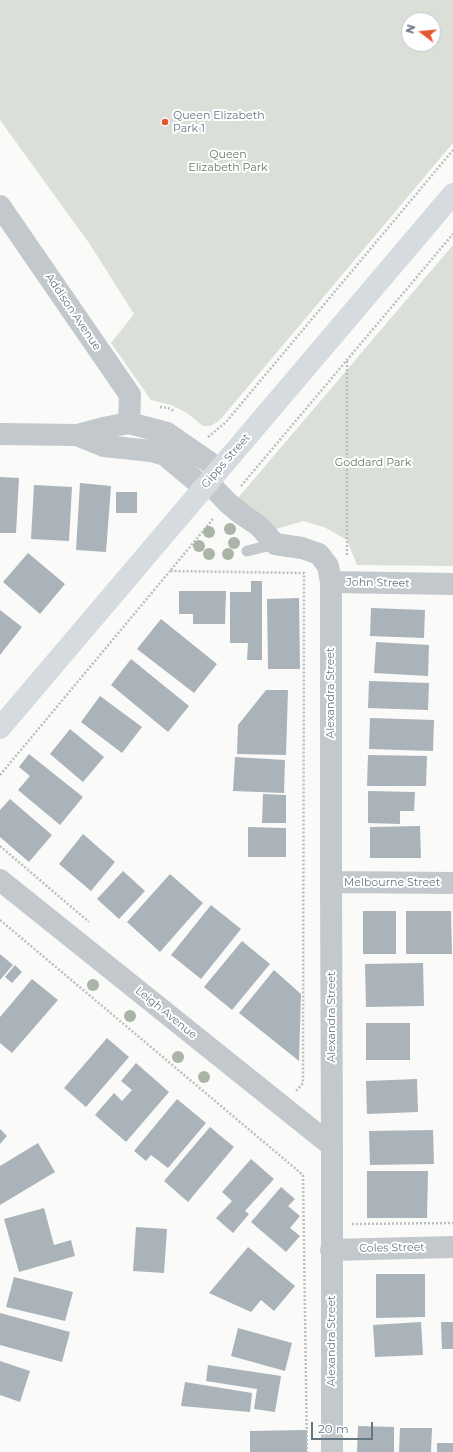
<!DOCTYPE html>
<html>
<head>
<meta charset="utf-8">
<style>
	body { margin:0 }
	#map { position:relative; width:453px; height:1452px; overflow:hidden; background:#fafaf8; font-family:Montserrat,sans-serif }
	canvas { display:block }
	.north { position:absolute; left:401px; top:12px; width:40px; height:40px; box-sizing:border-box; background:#fff; border:1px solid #c1c8cd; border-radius:50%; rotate:286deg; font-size:11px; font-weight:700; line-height:16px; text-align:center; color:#657683 }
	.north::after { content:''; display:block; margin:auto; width:14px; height:18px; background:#e4572e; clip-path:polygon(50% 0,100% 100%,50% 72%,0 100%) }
	.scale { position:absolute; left:311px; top:1422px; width:62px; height:18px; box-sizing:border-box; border:2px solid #657683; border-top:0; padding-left:5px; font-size:12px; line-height:14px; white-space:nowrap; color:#657683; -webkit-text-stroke:3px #fff; paint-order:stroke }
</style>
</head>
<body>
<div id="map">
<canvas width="453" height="1452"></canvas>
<div class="north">N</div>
<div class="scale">20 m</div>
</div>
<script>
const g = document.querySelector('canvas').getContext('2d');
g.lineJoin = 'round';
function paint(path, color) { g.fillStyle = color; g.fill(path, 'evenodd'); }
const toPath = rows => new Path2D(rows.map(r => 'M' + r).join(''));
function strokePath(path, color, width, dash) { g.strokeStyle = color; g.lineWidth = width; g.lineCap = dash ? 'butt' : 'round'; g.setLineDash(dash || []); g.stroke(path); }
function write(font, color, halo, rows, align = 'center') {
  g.font = font + ' Montserrat,sans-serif'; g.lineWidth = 4; g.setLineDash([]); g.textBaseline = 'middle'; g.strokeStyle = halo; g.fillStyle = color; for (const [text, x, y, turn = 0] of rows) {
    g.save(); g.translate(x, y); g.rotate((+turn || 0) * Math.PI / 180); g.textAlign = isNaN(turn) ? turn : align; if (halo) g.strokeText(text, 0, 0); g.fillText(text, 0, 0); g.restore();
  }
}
paint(toPath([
	[0,0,453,0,453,143,220,420,211,426,203,426,187,413,171,405,151,400,111,343,134,314,89,243,0,120],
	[409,20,433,20,433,44,409,44],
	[453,245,453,566,357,565,347,540,324,527,303,521,276,529,238,498]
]), '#dadfd7');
paint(toPath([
	[0,477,19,478,16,533,0,533],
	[80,483,111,486,106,552,76,550],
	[34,485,72,487,69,541,31,539],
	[116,492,137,492,137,513,116,513],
	[28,553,65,584,40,614,3,582],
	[251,581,262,581,262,660,247,660,248,643,230,643,230,592,251,592],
	[179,591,226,591,225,624,193,624,193,614,179,614],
	[299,598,300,669,268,669,267,599],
	[371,608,425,610,424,638,370,636],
	[0,610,22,627,0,655],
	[161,619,217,664,194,693,137,649],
	[376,642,429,645,428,676,374,673],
	[131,659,189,706,168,732,111,685],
	[369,681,429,683,428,710,368,708],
	[266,690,288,690,286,755,237,754,238,725],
	[100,696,142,727,122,753,81,722],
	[370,718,434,720,433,751,369,749],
	[70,729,104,757,83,782,50,754],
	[29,754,83,797,60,825,18,790,30,776,19,767],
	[368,755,427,756,426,786,367,786],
	[235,757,285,760,284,793,233,791],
	[368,791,415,792,414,811,400,811,400,824,368,823],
	[263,794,286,795,286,823,262,823],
	[10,799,52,835,29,862,0,837,0,810],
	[420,826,421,858,370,858,370,827],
	[248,827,286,828,286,857,248,857],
	[83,834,115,862,91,891,59,864],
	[123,871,145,891,119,919,97,899],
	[170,874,203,903,160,952,127,922],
	[211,905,241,929,201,979,171,955],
	[363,911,396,911,396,954,363,954],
	[406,911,451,911,452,954,406,954],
	[242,941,270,964,232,1010,204,987],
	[0,954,13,965,0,980],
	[423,963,424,1006,366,1007,365,964],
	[15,965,22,972,12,983,5,977],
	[274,970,301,994,299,1061,239,1013],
	[32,979,58,1000,12,1053,0,1043,0,1017],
	[366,1023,410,1023,410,1060,366,1060],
	[107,1038,129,1057,86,1107,64,1088],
	[136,1063,169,1092,126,1142,95,1115,114,1093,122,1101,132,1090,121,1081],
	[417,1079,418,1112,367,1114,366,1081],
	[177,1099,206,1123,168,1168,151,1155,146,1161,134,1151],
	[210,1127,234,1147,188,1202,164,1181],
	[0,1129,7,1136,0,1144],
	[433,1130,434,1164,370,1165,369,1131],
	[38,1143,55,1172,0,1205,0,1166],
	[251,1159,274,1179,245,1211,249,1214,233,1233,216,1218,232,1201,222,1192],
	[367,1171,428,1171,427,1218,367,1218],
	[281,1187,295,1199,288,1206,300,1216,290,1228,300,1236,286,1252,251,1222],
	[44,1208,54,1245,71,1240,75,1256,19,1272,4,1219],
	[136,1227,167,1229,164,1273,133,1271],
	[248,1247,295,1286,274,1311,261,1300,251,1312,209,1293],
	[376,1274,425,1274,425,1317,376,1318],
	[14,1277,73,1292,65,1321,6,1307],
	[0,1313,70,1332,62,1362,0,1345],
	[421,1322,423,1355,375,1357,373,1325],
	[441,1322,453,1322,453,1349,442,1349],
	[238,1328,292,1343,285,1371,231,1356],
	[0,1361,30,1371,20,1402,0,1395],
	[208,1365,281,1376,275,1412,254,1409,257,1389,206,1381],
	[185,1382,252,1393,250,1412,181,1406],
	[358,1426,394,1427,394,1452,357,1452],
	[400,1428,432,1428,431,1452,399,1452],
	[307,1430,307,1452,250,1452,250,1431],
	[437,1443,453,1443,453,1452,437,1452]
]), '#aab3b9');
strokePath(toPath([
	[347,361,347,556],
	[160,407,168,408,174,411],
	[208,437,226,422,453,150],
	[241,486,453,234],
	[213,519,170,571,304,573,303,1083,297,1090,295,1090],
	[0,775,170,571],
	[0,846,89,922],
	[0,920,303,1175,307,1452],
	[352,1224,453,1223]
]), '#bbbfc2', 2.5, [2, 2]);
strokePath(toPath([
	[247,551,275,544]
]), '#c3c8cc', 11);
strokePath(toPath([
	[0,206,130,395,129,423],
	[0,434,77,435,103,428,129,423,167,433,219,469],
	[77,435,104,446,151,451,165,455,203,487],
	[208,482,227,502,240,513,259,526,275,544,302,548,319,554,328,566,331,582,331,882,332,1146,332,1452],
	[331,582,453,584],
	[0,880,332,1146],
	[331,882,453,883],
	[331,1250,453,1247]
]), '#c3c8cc', 22);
strokePath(toPath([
	[0,728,453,194]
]), '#d6dbdf', 22);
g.fillStyle = '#aab4a7';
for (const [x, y] of [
	[230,529],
	[209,532],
	[234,543],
	[199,546],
	[209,554],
	[228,554],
	[93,985],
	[130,1016],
	[178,1057],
	[204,1077]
]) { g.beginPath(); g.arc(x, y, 6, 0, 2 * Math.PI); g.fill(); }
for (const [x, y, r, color] of [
	[165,122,4,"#e4572e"]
]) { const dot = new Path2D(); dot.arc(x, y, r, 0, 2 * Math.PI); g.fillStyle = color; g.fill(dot); strokePath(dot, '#fff', 1.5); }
write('11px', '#657683', '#fff', [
	["Queen Elizabeth",173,116],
	["Park 1",173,129]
], 'left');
write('11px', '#687a64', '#fff', [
	["Queen",228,155],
	["Elizabeth Park",228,168],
	["Goddard Park",373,463]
]);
write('11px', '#657683', '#fff', [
	["Addison Avenue",73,312,56],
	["Gipps Street",226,461,-49],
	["John Street",378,583,1],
	["Alexandra Street",331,693,-90],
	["Melbourne Street",392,883],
	["Leigh Avenue",166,1013,39],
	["Alexandra Street",332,1017,-90],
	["Coles Street",392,1248,-1],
	["Alexandra Street",332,1341,-90]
]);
</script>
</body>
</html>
